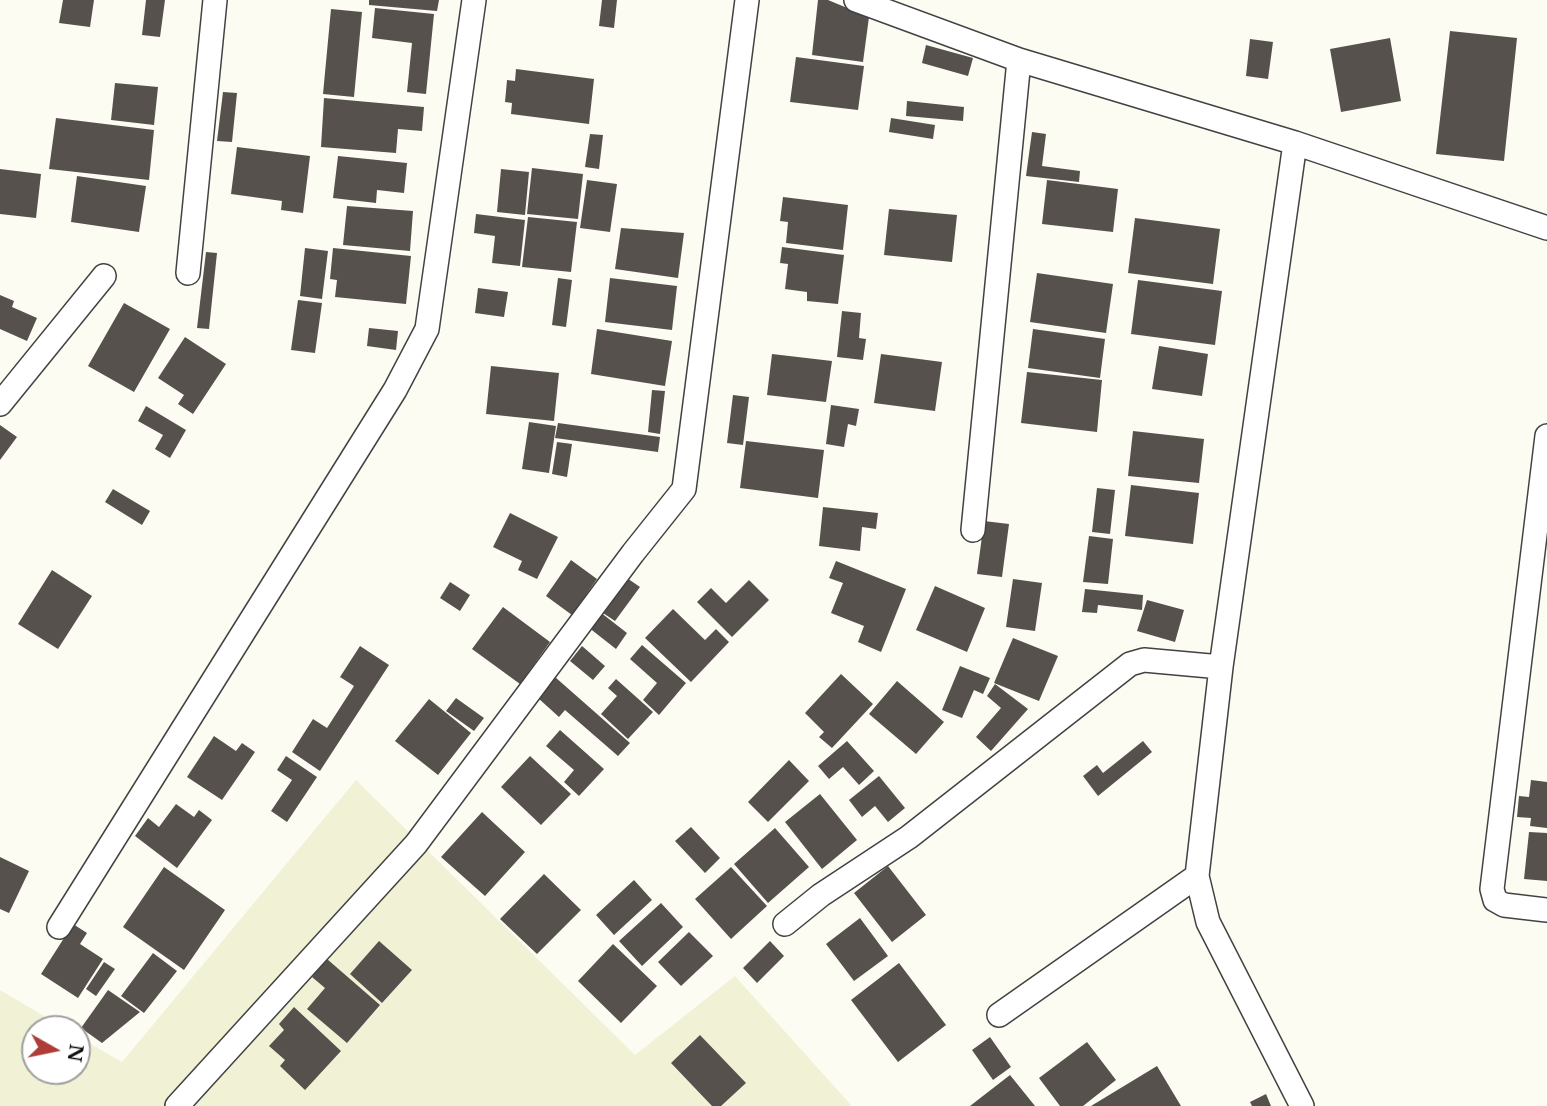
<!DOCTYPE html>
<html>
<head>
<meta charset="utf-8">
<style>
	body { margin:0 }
	#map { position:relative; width:1547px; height:1106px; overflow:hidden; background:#fdfcf3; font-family:"Libre Baskerville",serif }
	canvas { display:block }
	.north { position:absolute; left:21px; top:1015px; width:70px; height:70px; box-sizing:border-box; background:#fff; border:2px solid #9f9f9f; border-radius:50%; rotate:99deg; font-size:19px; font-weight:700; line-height:28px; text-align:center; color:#0f0f0f }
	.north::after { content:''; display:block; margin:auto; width:24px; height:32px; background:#ae3d38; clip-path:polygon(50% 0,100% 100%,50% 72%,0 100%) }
</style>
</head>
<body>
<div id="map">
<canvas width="1547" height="1106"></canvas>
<div class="north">N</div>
</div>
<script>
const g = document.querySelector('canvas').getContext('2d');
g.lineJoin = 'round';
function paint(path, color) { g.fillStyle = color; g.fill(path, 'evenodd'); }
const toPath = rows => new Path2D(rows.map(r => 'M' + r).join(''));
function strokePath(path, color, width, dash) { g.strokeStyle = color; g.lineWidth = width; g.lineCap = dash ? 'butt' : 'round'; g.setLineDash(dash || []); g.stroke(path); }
paint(toPath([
	[356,780,635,1055,735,976,852,1106,0,1106,0,990,66,1029,35,1029,35,1071,77,1071,77,1036,122,1062]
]), '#f1f1d5');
paint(toPath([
	[63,0,94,0,90,27,59,23],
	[146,0,165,0,160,37,142,35],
	[369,0,439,0,437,11,369,5],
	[602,0,617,0,614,28,599,26],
	[818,0,828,0,869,17,863,62,812,55],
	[375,8,434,14,426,94,407,92,412,43,372,38],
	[331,9,362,12,354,97,323,94],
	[1450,31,1517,38,1504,161,1436,154],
	[1390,38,1401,101,1341,112,1330,49],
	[1250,39,1273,42,1268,79,1246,76],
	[926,45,973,58,968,76,922,63],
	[796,57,864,66,858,110,790,102],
	[516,69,594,79,589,124,511,114,512,103,505,102,507,80,515,81],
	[115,83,158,87,154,125,111,120],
	[223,92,237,93,232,142,217,141],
	[324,98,424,107,422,131,398,129,396,153,321,147],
	[907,101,964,107,963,121,906,116],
	[56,118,154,130,149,180,49,169],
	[891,118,935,125,933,139,889,132],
	[1032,132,1046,134,1042,166,1080,171,1079,182,1026,176],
	[590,134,603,135,599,169,585,167],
	[237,147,310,156,303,213,281,210,282,201,231,194],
	[338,156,407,163,404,193,377,190,376,203,333,198],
	[532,168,583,174,578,219,527,214],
	[0,169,41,174,36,218,0,214],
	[501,169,529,172,525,215,497,212],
	[77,176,146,186,139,232,71,222],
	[587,180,617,184,610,232,580,228],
	[1047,180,1118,189,1113,232,1042,224],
	[783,197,848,205,843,250,786,243,788,222,780,221],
	[347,206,413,211,410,251,343,245],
	[889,209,957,215,952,262,884,255],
	[476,214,525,220,520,266,492,263,495,236,474,233],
	[528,217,577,222,571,272,522,267],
	[1135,218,1220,229,1213,284,1128,273],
	[621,228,684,233,678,278,615,269],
	[782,247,844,255,838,304,807,301,807,292,785,289,788,264,780,263],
	[305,248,328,251,322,299,300,296],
	[333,248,411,256,406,304,335,297,337,280,330,279],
	[206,252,217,253,209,329,197,328],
	[1037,273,1113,284,1106,333,1030,322],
	[558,278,572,280,566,327,552,325],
	[610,278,677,286,672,330,605,322],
	[1138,280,1222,291,1215,345,1131,334],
	[478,288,508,292,504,317,475,313],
	[0,295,14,301,12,307,37,318,27,341,0,329],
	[298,300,322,303,315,353,291,350],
	[124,303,170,329,134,392,88,366],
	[842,311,861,313,859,338,866,339,863,360,837,357],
	[369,328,398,331,396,350,367,346],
	[597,329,672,341,665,386,591,374],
	[1033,329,1105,339,1100,378,1028,368],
	[185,337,226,364,193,414,178,404,184,395,158,378],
	[1159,346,1208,354,1202,396,1152,389],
	[772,354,832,361,826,402,767,395],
	[881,354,942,362,935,411,874,403],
	[491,366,559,373,554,421,486,414],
	[1027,372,1102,380,1097,432,1021,423],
	[652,390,665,391,660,434,648,432],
	[733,395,749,397,743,445,727,443],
	[831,405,859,409,856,426,848,424,844,447,826,444],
	[146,406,186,430,170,458,155,449,163,435,138,421],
	[529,422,556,426,549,473,522,469],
	[558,423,660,437,658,452,555,438],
	[0,425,17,437,0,460],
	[1133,431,1204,439,1199,483,1128,476],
	[746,441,824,450,818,498,740,488],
	[557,442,572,444,567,477,552,474],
	[1131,485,1199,493,1193,544,1125,536],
	[1097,488,1115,490,1110,534,1092,532],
	[113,489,150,511,142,525,105,502],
	[823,507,878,513,876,529,862,527,860,551,819,546],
	[510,513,558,537,537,579,518,570,522,561,493,547],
	[984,521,1009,524,1002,577,977,574],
	[1089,536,1113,539,1108,584,1083,582],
	[571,560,597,579,572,615,546,596],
	[836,561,906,589,881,652,858,642,864,626,831,613,843,583,829,578],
	[52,570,92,596,58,649,18,624],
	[624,576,640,587,615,621,600,611],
	[1013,579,1042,583,1035,631,1006,627],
	[749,580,769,600,732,637,697,602,711,588,726,603],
	[450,582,470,595,460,611,440,598],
	[935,586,985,608,967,652,916,630],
	[1085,589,1143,595,1142,610,1098,605,1097,613,1082,612],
	[1147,600,1184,610,1175,642,1137,631],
	[503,607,550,642,520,684,472,649],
	[673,609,705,640,716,629,729,642,691,682,645,638],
	[600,612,627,633,616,649,588,627],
	[1013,638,1058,656,1039,701,994,683],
	[642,645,686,683,659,715,643,700,657,683,630,659],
	[360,646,389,665,320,771,292,752,313,719,327,728,354,686,340,677],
	[582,646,605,666,593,680,570,661],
	[960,666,990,678,983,694,974,690,962,718,942,710],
	[841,674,873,704,832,748,819,737,824,732,805,713],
	[555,677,630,743,618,756,565,710,559,717,538,698],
	[616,679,653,712,628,739,601,714,617,696,608,688],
	[897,681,944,722,916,754,869,714],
	[995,684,1028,709,991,751,976,737,1001,708,987,696],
	[456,698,484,718,474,731,446,711],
	[429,699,471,733,438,775,395,741],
	[560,730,604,769,579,796,564,782,574,770,546,746],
	[214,736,236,751,242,743,255,752,222,800,187,777],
	[847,741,874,771,859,785,843,767,829,779,818,766],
	[1143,741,1152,752,1098,796,1083,776,1097,765,1103,773],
	[286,756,317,777,287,822,271,811,292,780,277,770],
	[530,756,571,794,541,825,501,787],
	[789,760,809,781,768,822,748,802],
	[879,776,905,808,888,822,875,806,862,817,849,800],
	[1531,780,1547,782,1547,828,1530,826,1531,818,1517,817,1519,796,1529,797],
	[820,794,857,840,822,869,785,822],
	[176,804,194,817,199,810,212,820,177,868,135,836,148,818,159,827],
	[482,812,525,852,485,896,441,857],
	[691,827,720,858,705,873,675,841],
	[775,828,809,867,768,903,734,864],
	[1529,832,1547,833,1547,881,1524,879],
	[0,857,29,871,9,913,0,909],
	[888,866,926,915,892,942,854,893],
	[164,867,225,910,184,970,123,927],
	[731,867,767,906,731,939,695,899],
	[544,874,581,910,537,954,500,919],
	[634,880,652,900,614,935,596,915],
	[661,903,683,927,642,966,619,941],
	[860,918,888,956,854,981,826,944],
	[73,924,87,933,80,944,103,959,78,998,41,974],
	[689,932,713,956,681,986,658,962],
	[379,941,412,970,382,1003,350,974],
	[770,941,784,956,757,983,743,968],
	[613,944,657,986,621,1023,578,981],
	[153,953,177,971,144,1013,121,996],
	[327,959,380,1005,347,1043,307,1009,325,988,312,977],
	[104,962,115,969,96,996,86,989],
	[899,963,946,1025,898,1062,851,1000],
	[108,990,140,1012,102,1043,81,1028],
	[294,1007,341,1051,305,1090,280,1066,285,1060,269,1046,284,1030,279,1024],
	[700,1035,746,1083,721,1106,712,1106,671,1063],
	[990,1037,1011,1067,993,1080,972,1050],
	[1087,1042,1116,1080,1083,1106,1060,1106,1039,1078],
	[1157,1066,1181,1106,1091,1106],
	[1010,1075,1035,1106,970,1106],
	[1266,1094,1271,1106,1252,1106,1250,1102]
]), '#56514d');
const minor = toPath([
	[856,0,1019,60,1295,143,1547,228],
	[1295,143,1221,667,1197,876,1208,922,1302,1106],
	[188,273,215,0],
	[0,404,104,276],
	[1547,436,1492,889,1495,900,1504,905,1547,910],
	[973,530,1019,60],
	[785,924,821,895,909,837,1130,664,1144,660,1221,667],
	[59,927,395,390,427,329,474,0],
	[999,1015,1197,876],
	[177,1106,416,844,633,553,684,489,747,0]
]);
strokePath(minor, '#424242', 26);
strokePath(minor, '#fff', 23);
</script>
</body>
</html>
